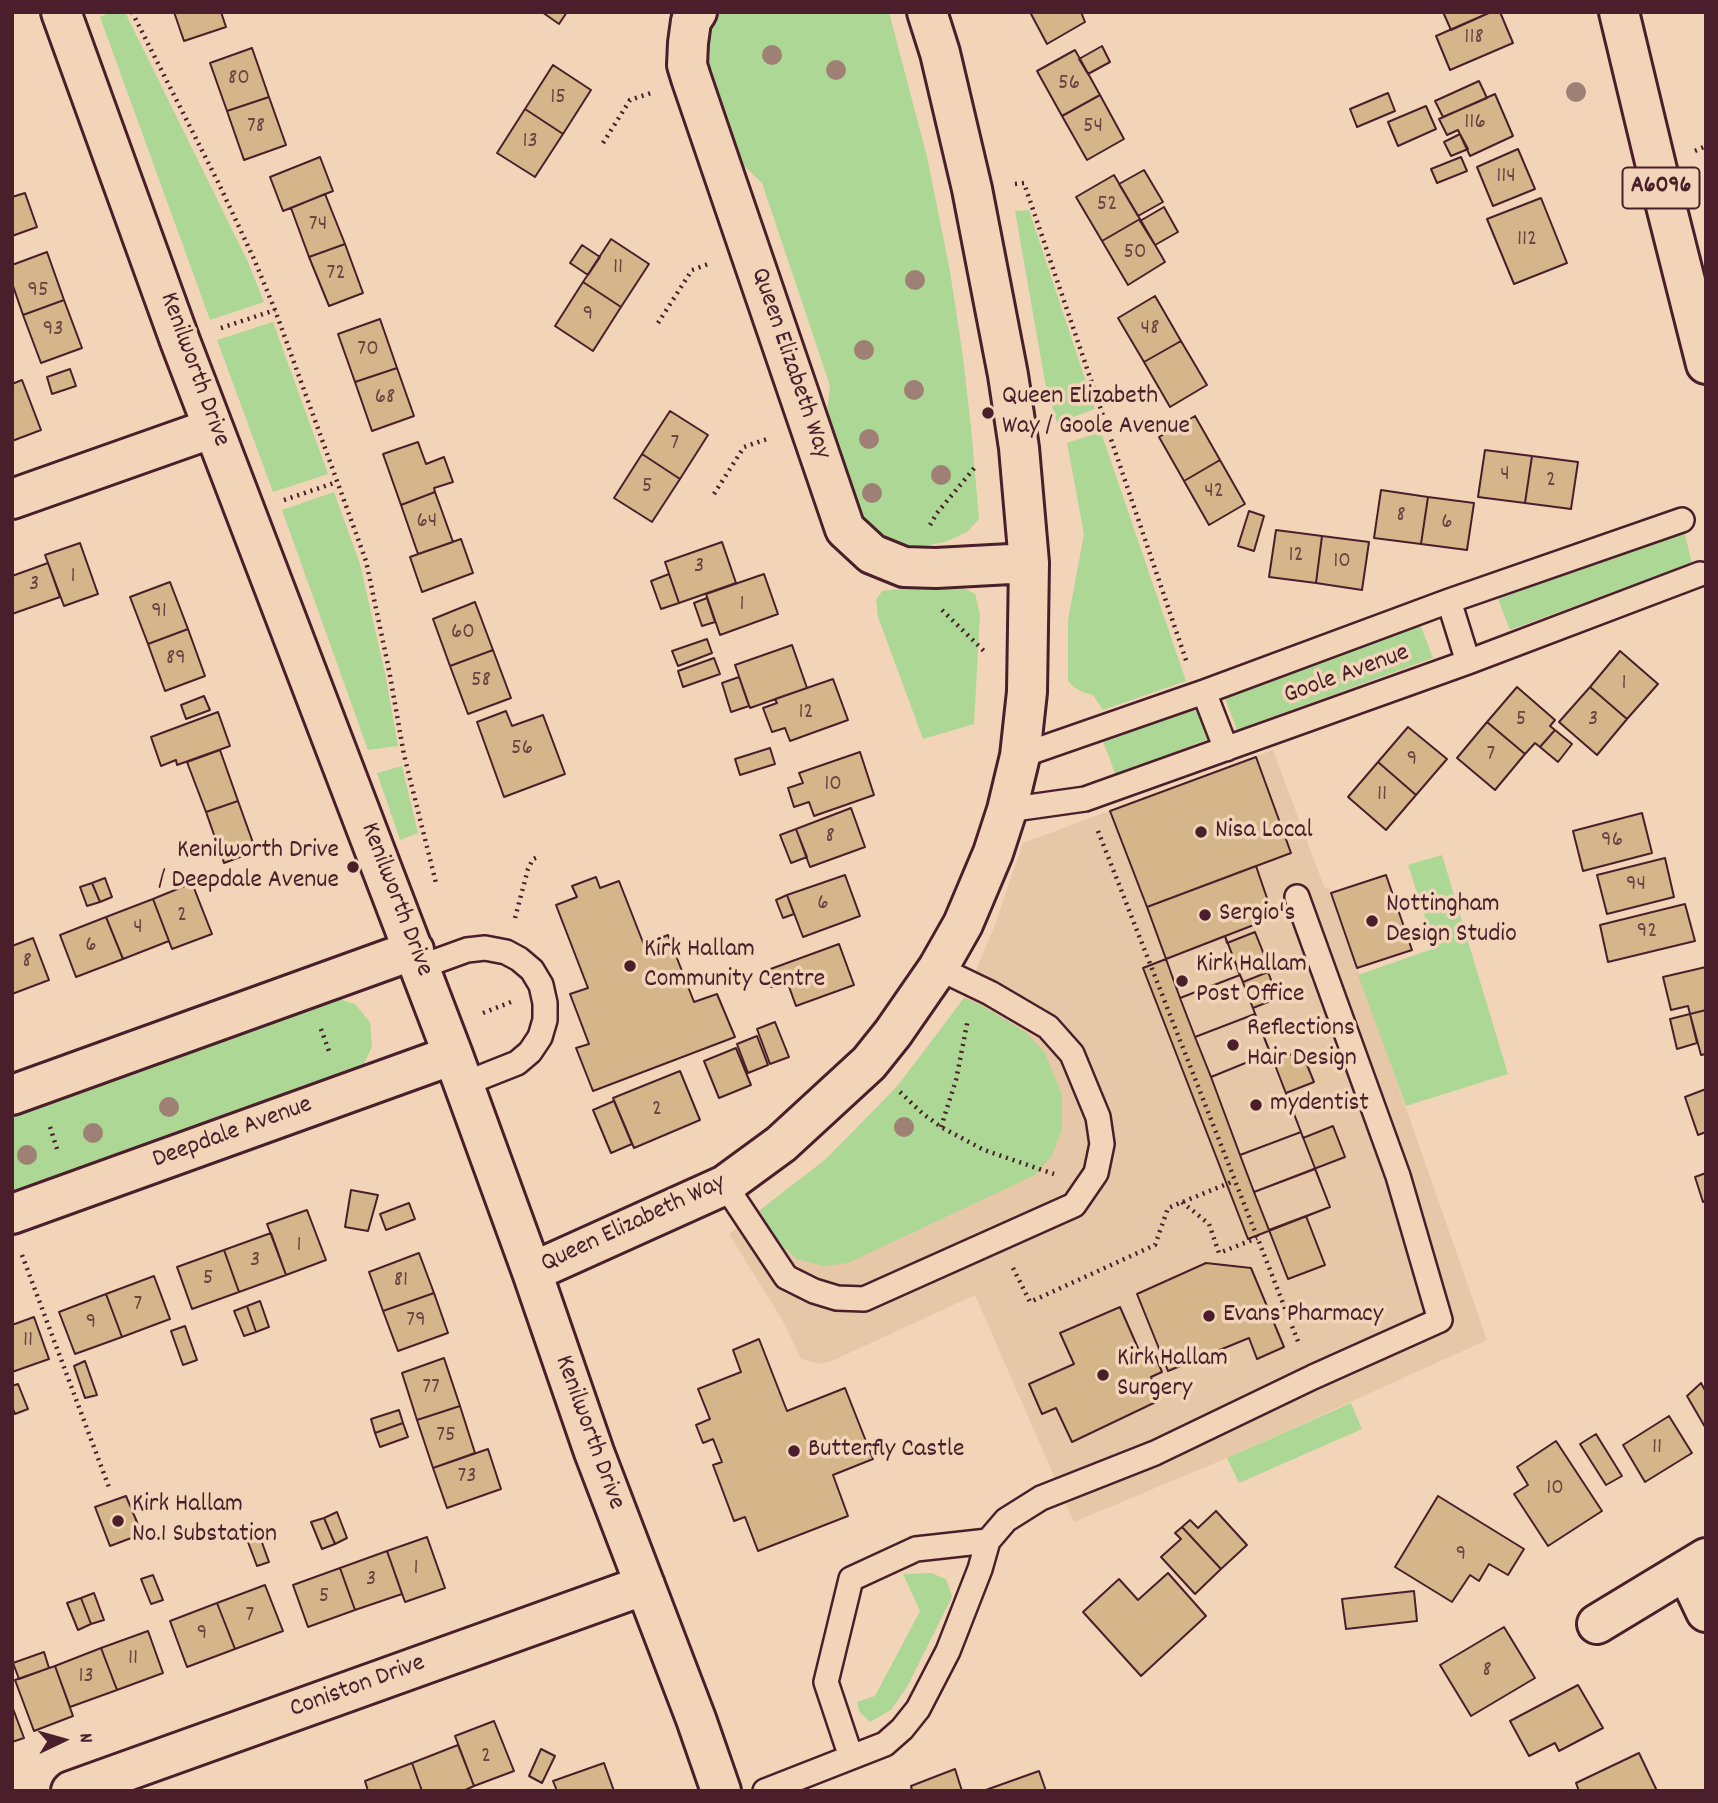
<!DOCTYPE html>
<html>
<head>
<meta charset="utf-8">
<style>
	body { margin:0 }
	#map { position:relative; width:1718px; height:1803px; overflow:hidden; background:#f2d5b9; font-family:Dekko,sans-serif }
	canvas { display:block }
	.frame { position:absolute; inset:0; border:14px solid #4a1f2b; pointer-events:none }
	.north { position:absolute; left:28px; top:1705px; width:70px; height:70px; -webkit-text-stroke:5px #f2d5b9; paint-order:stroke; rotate:85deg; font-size:19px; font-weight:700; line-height:28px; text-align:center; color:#4a1f2b }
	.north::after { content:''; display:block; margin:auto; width:24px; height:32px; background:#4a1f2b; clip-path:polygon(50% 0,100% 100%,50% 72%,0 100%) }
</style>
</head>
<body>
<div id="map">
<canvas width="1718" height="1803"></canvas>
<div class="frame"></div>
<div class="north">N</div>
</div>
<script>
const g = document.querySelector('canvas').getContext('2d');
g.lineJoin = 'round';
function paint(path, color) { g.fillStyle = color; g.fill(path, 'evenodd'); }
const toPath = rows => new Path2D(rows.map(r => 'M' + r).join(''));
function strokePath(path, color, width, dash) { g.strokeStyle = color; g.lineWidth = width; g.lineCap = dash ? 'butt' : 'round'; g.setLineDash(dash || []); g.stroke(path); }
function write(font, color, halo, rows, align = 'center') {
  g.font = font + ' Dekko,sans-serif'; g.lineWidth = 7; g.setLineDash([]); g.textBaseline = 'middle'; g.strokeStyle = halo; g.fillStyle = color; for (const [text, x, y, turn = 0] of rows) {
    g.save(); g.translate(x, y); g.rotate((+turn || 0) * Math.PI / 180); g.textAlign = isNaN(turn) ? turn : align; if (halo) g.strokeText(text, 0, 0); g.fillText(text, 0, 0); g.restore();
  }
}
paint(toPath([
	[1273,750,1325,889,1329,888,1331,893,1487,1340,1227,1458,1074,1522,975,1295,834,1360,820,1364,801,1359,784,1323,729,1234,826,1159,851,1134,899,1084,957,1008,964,998,993,930,1023,843]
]), '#e6c8a8');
paint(toPath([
	[111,12,125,12,248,262,264,302,210,320,100,17],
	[719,12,889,12,927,157,950,271,963,357,971,427,979,519,967,532,945,542,924,546,898,544,874,531,858,514,826,423,830,386,762,183,736,158,708,86,706,50,708,36],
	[1029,210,1095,409,1057,423,1045,382,1015,211],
	[273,322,328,474,273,492,217,340],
	[1101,432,1186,681,1103,710,1093,695,1085,693,1075,688,1068,681,1068,620,1084,534,1067,443],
	[334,492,360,564,385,673,398,746,368,750,282,510],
	[1684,531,1692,563,1510,630,1498,599],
	[937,584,960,586,975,594,980,614,974,724,923,739,878,617,876,600,882,591],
	[1420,624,1433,658,1237,730,1224,696],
	[1195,705,1208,739,1116,776,1103,741],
	[402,766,418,833,400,840,377,773],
	[1442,855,1508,1074,1406,1106,1358,975,1435,948,1408,865],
	[964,998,981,1005,1027,1033,1045,1053,1062,1095,1062,1130,1052,1155,1035,1175,848,1263,824,1266,797,1259,779,1243,767,1226,760,1210,826,1159,881,1103,899,1084],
	[339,999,355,1004,370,1022,372,1047,364,1064,12,1195,12,1118],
	[1351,1403,1362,1429,1239,1483,1227,1458],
	[931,1573,946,1579,952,1597,907,1687,891,1710,870,1722,859,1711,857,1702,875,1696,920,1611,903,1574]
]), '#add795');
const building = toPath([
	[174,12,221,12,226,27,184,41,174,12],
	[542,12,567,12,559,24,542,12],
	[1030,12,1081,12,1085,22,1047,44,1030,12],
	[1443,12,1491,12,1451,30,1443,12],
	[1491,12,1500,12,1513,43,1450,70,1436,36,1491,12],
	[1102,46,1110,62,1088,74,1079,59,1102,46],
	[252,48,269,97,227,111,210,63,252,48],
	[1075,50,1100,95,1062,116,1037,71,1075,50],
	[553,65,591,90,563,134,525,109,553,65],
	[1479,81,1487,98,1443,117,1435,101,1479,81],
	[1388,93,1395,111,1357,127,1350,109,1388,93],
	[1495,94,1513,136,1470,156,1458,130,1447,135,1439,119,1495,94],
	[1100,95,1124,139,1087,160,1062,116,1100,95],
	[269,97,286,145,244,160,227,111,269,97],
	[1426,106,1436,129,1398,146,1388,122,1426,106],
	[525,109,563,134,535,177,497,153,525,109],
	[1460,134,1468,149,1451,156,1444,142,1460,134],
	[1518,149,1535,189,1493,206,1477,167,1518,149],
	[320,157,333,191,283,211,270,177,320,157],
	[1461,157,1467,171,1437,183,1431,169,1461,157],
	[1144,170,1163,202,1138,216,1119,184,1144,170],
	[1114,175,1140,219,1102,241,1076,197,1114,175],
	[25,193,37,227,12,236,12,197,25,193],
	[325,194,345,244,309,257,291,208,325,194],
	[1541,198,1567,263,1514,284,1487,219,1541,198],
	[1164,207,1178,232,1155,245,1140,221,1164,207],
	[1140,219,1165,262,1128,285,1102,241,1140,219],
	[611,239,649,264,621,307,583,282,611,239],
	[345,244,363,293,329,306,309,257,345,244],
	[582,245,600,257,588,275,570,263,582,245],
	[47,252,64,300,23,315,12,283,12,265,47,252],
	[583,282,621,307,593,351,555,326,583,282],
	[1155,296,1181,341,1144,362,1118,318,1155,296],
	[64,300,82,348,41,363,23,315,64,300],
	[380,319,397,368,355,382,338,334,380,319],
	[1181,341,1207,385,1170,407,1144,362,1181,341],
	[397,368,414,416,372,431,355,382,397,368],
	[70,369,76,386,52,394,47,377,70,369],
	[22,380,41,430,12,441,12,384,22,380],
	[670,411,708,435,680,479,642,454,670,411],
	[1195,416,1220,460,1184,481,1159,437,1195,416],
	[418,442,426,464,444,457,453,482,434,488,435,492,401,505,383,454,418,442],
	[1485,450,1532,456,1525,503,1478,497,1485,450],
	[642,454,680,479,652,522,614,498,642,454],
	[1532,456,1578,462,1571,509,1525,503,1532,456],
	[1220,460,1245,504,1209,525,1184,481,1220,460],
	[1381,490,1428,497,1421,544,1374,538,1381,490],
	[435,492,453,542,418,554,401,505,435,492],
	[1428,497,1474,503,1467,550,1421,544,1428,497],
	[1249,511,1264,516,1254,551,1238,546,1249,511],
	[1276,530,1322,536,1316,583,1269,577,1276,530],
	[1322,536,1369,542,1362,590,1316,583,1322,536],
	[461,539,473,573,422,592,410,557,461,539],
	[722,542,736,583,679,603,665,562,722,542],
	[80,543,98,594,64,606,45,555,80,543],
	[48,563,60,597,12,614,12,576,48,563],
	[669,574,679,603,661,609,651,581,669,574],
	[764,574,778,614,720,635,706,594,764,574],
	[170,582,188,629,148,644,130,597,170,582],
	[707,598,715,622,702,626,694,603,707,598],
	[475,602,493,650,450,666,433,619,475,602],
	[188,629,205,676,165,691,148,644,188,629],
	[707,639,712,653,678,666,672,651,707,639],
	[792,645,807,688,750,708,735,665,792,645],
	[493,650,511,698,468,714,450,666,493,650],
	[1620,651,1658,684,1627,719,1590,687,1620,651],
	[714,658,720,674,683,687,678,671,714,658],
	[739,677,749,706,731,712,722,683,739,677],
	[833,679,848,720,790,741,785,728,772,732,763,708,777,703,775,699,833,679],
	[1517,687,1555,720,1550,726,1555,730,1540,747,1535,743,1525,754,1487,722,1517,687],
	[1590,687,1627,719,1597,755,1559,722,1590,687],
	[204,696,210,710,186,719,181,705,204,696],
	[506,711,512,726,543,715,565,774,504,797,477,722,506,711],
	[218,712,230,746,177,765,176,760,161,766,151,737,218,712],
	[1487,722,1525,754,1495,790,1457,758,1487,722],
	[1408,727,1447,759,1416,795,1378,762,1408,727],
	[1555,730,1572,744,1558,762,1540,747,1555,730],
	[770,748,775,764,740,775,735,759,770,748],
	[220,750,238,801,206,812,187,762,220,750],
	[860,752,874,795,814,816,809,802,794,807,788,788,803,783,799,773,860,752],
	[1256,757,1291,853,1147,907,1110,811,1256,757],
	[1378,762,1416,795,1386,830,1348,797,1378,762],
	[238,801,256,851,224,863,206,812,238,801],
	[851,808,865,847,810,867,796,829,851,808],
	[1642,813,1652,853,1583,871,1573,831,1642,813],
	[796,829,807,857,791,863,780,835,796,829],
	[1665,858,1674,897,1607,914,1597,875,1665,858],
	[1256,866,1269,904,1258,908,1264,921,1166,959,1147,907,1256,866],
	[845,875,860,916,803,937,787,895,845,875],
	[1386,875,1412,950,1357,968,1331,893,1386,875],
	[596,877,600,888,619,881,644,945,668,935,694,1002,717,994,735,1037,593,1091,576,1048,589,1044,570,994,588,988,556,905,577,897,572,886,596,877],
	[105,878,112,897,100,902,92,883,105,878],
	[92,883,100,902,87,906,80,887,92,883],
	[192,883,212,934,172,949,153,899,192,883],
	[787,895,794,914,783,918,776,900,787,895],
	[153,899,169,941,123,959,106,917,153,899],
	[1685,904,1695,941,1608,962,1600,925,1685,904],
	[106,917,123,959,76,977,60,935,106,917],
	[1255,932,1265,957,1237,968,1240,975,1180,998,1166,959,1225,936,1227,943,1255,932],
	[1225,936,1330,1207,1248,1239,1143,968,1225,936],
	[33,938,49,980,12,994,12,946,33,938],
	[839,944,854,985,796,1006,787,981,771,987,765,971,839,944],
	[1706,967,1706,1010,1690,1014,1688,1006,1671,1010,1663,977,1706,967],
	[1268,972,1278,998,1253,1008,1255,1014,1195,1037,1180,998,1240,975,1243,982,1268,972],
	[1706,1010,1706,1054,1701,1055,1690,1014,1706,1010],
	[1255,1014,1270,1053,1211,1077,1195,1037,1255,1014],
	[1690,1014,1697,1043,1677,1049,1670,1019,1690,1014],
	[775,1022,789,1057,770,1064,757,1029,775,1022],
	[757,1036,768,1065,748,1073,737,1044,757,1036],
	[736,1048,751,1085,719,1098,704,1061,736,1048],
	[1301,1050,1314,1082,1286,1093,1301,1132,1240,1155,1211,1077,1270,1053,1274,1062,1301,1050],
	[680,1071,700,1120,634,1148,613,1098,680,1071],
	[1706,1089,1706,1132,1698,1135,1685,1097,1706,1089],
	[614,1101,632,1144,611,1153,593,1110,614,1101],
	[1333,1126,1345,1157,1254,1192,1240,1155,1301,1132,1303,1138,1333,1126],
	[1315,1169,1330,1207,1269,1230,1254,1192,1315,1169],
	[1706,1173,1706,1201,1703,1202,1695,1177,1706,1173],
	[351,1190,378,1195,368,1231,345,1227,351,1190],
	[409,1203,415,1219,386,1230,380,1214,409,1203],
	[307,1210,326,1260,286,1275,267,1224,307,1210],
	[1306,1216,1325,1265,1288,1279,1269,1230,1306,1216],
	[271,1233,286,1275,239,1292,224,1250,271,1233],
	[224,1250,239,1292,192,1309,177,1267,224,1250],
	[419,1253,434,1293,383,1311,369,1272,419,1253],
	[1206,1263,1251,1268,1284,1347,1257,1359,1249,1338,1168,1371,1137,1294,1206,1263],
	[154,1276,170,1319,122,1337,106,1294,154,1276],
	[434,1293,448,1333,398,1351,383,1311,434,1293],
	[106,1294,122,1337,75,1354,59,1312,106,1294],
	[260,1301,269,1327,256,1332,247,1306,260,1301],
	[247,1306,256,1332,244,1336,234,1311,247,1306],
	[1120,1307,1141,1355,1153,1350,1162,1372,1151,1377,1160,1400,1072,1442,1056,1408,1042,1414,1029,1384,1074,1364,1060,1333,1120,1307],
	[34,1317,49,1359,12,1372,12,1325,34,1317],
	[185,1326,197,1360,183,1365,171,1331,185,1326],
	[759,1339,787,1411,845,1388,873,1459,833,1475,848,1516,758,1551,745,1517,734,1521,713,1465,722,1462,713,1439,703,1443,696,1425,710,1419,698,1389,741,1372,733,1350,759,1339],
	[444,1358,460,1406,417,1420,402,1373,444,1358],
	[85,1361,97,1395,85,1398,74,1366,85,1361],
	[1701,1383,1706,1392,1705,1427,1687,1396,1701,1383],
	[18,1384,28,1409,15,1414,12,1407,12,1386,18,1384],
	[460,1406,475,1453,433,1468,417,1420,460,1406],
	[399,1410,403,1423,375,1433,371,1419,399,1410],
	[1669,1416,1692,1453,1645,1482,1623,1445,1669,1416],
	[403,1423,408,1437,380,1447,375,1433,403,1423],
	[1596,1434,1622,1476,1606,1485,1580,1444,1596,1434],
	[1556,1441,1602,1511,1548,1546,1514,1494,1528,1485,1517,1467,1556,1441],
	[488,1449,501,1489,447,1508,433,1468,488,1449],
	[126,1496,142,1534,110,1546,95,1507,126,1496],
	[1438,1496,1524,1549,1508,1575,1489,1564,1479,1581,1470,1575,1452,1602,1395,1567,1438,1496],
	[1216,1511,1247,1545,1221,1569,1182,1527,1190,1520,1198,1528,1216,1511],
	[337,1512,347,1538,335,1544,324,1518,337,1512],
	[324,1518,335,1544,322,1549,311,1522,324,1518],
	[1182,1527,1221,1569,1195,1594,1161,1557,1181,1539,1175,1533,1182,1527],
	[260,1537,269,1562,257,1566,248,1542,260,1537],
	[427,1537,445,1588,405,1602,387,1551,427,1537],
	[387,1551,402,1594,355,1610,340,1568,387,1551],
	[340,1568,355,1610,308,1627,293,1585,340,1568],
	[1168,1573,1206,1616,1141,1676,1083,1612,1119,1579,1138,1600,1168,1573],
	[153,1575,163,1600,151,1604,141,1579,153,1575],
	[265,1585,283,1631,235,1649,217,1603,265,1585],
	[1414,1591,1417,1621,1346,1629,1342,1599,1414,1591],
	[94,1593,104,1620,91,1624,81,1598,94,1593],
	[81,1598,91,1624,78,1630,67,1603,81,1598],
	[217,1603,235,1649,187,1667,170,1621,217,1603],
	[1504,1627,1535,1678,1471,1716,1440,1665,1504,1627],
	[148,1631,163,1673,117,1690,101,1648,148,1631],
	[101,1648,117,1690,70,1707,55,1666,101,1648],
	[44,1652,49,1668,19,1679,13,1663,44,1652],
	[55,1666,73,1716,34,1731,15,1680,55,1666],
	[1578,1685,1603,1728,1559,1751,1555,1743,1529,1756,1510,1721,1578,1685],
	[12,1706,24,1738,12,1742,12,1706],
	[494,1721,514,1771,474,1786,455,1736,494,1721],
	[458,1745,474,1786,463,1791,422,1791,412,1763,458,1745],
	[541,1749,555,1756,542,1783,529,1776,541,1749],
	[1639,1753,1657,1791,1579,1791,1576,1783,1639,1753],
	[412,1763,422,1791,368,1791,365,1781,412,1763],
	[604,1763,614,1791,557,1791,553,1781,604,1763],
	[955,1769,962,1791,912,1791,911,1786,955,1769],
	[1039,1771,1046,1791,983,1791,1039,1771]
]);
paint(building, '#d5b58a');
strokePath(building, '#4a1f2b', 2);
const service = toPath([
	[1449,601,1468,662],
	[1204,692,1226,749],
	[1020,756,1204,692,1449,601,1682,520],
	[1007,810,1085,799,1468,662,1700,574],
	[420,967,467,950,485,948,506,952,519,959,532,970,541,985,545,1003,545,1020,540,1037,530,1052,517,1063,464,1084],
	[725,1185,786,1277,814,1291,837,1298,864,1299,1074,1205,1096,1173,1102,1144,1098,1117,1072,1054,1048,1027,990,993,938,968],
	[851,1757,826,1682,851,1579,916,1549,988,1541],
	[765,1791,885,1744,902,1729,918,1709,948,1651,980,1569,988,1541,1006,1520,1041,1498,1155,1453,1313,1377,1440,1320,1398,1176,1297,897]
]);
const minor = toPath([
	[61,12,180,341,453,1055,532,1272,594,1452,696,1719,721,1791],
	[697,12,691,21,688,43,687,65,691,78,845,529,872,554,904,567,936,568,1029,563],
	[12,499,213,428],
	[12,1095,414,950],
	[12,1214,453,1055],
	[532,1272,725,1185,781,1144,869,1063,893,1033,938,968,963,924,993,853,1007,810,1020,756,1027,692,1029,563,1019,448,1008,375,972,189,940,53,927,12],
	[1686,1570,1706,1612],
	[1597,1624,1706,1558],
	[71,1791,645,1585]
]);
const primary = toPath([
	[1619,12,1657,170,1706,364]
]);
strokePath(service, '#4a1f2b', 28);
strokePath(minor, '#4a1f2b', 44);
strokePath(primary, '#4a1f2b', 44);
strokePath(toPath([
	[132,12,218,182,254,259,275,310,366,561,389,670,404,755,436,883],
	[603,143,630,100,651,93],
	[1695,151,1706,146],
	[1015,184,1024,183,1187,663],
	[658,323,692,270,711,263],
	[221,328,275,310],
	[714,494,744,447,770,438],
	[284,500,337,482],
	[930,525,937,513,976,466],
	[942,610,986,653],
	[1098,831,1299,1344],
	[515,918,528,869,533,859,540,856],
	[483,1013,511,1002],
	[321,1029,330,1054],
	[900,1092,922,1113,941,1127,984,1150,1054,1174],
	[50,1127,58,1152],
	[941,1127,956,1080,968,1019],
	[1182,1202,1209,1224,1219,1253,1257,1238],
	[22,1255,110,1490],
	[1013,1268,1030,1302,1155,1245,1168,1208,1234,1181]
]), '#4a1f2b', 4.5, [2, 5]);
strokePath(service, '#f2d5b9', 23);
strokePath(minor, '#f2d5b9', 38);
strokePath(primary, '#f2d5b9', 38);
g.fillStyle = '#9e8074';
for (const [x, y] of [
	[772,55],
	[836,70],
	[1576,92],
	[915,280],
	[864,350],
	[914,390],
	[869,439],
	[941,475],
	[872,493],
	[169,1107],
	[904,1127],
	[93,1133],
	[27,1155]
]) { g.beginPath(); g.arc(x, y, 10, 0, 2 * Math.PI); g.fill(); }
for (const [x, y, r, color] of [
	[988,413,7,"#4a1f2b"],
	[1201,832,7,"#4a1f2b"],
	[353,867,7,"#4a1f2b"],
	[1205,915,7,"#4a1f2b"],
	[1372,921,7,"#4a1f2b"],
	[630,966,7,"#4a1f2b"],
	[1182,981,7,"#4a1f2b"],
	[1233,1045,7,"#4a1f2b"],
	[1256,1105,7,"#4a1f2b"],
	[1209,1316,7,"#4a1f2b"],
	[1103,1375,7,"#4a1f2b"],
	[794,1451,7,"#4a1f2b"],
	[118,1521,7,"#4a1f2b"]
]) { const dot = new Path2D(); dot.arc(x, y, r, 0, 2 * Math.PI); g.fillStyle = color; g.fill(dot); strokePath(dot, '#f2d5b9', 2.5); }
write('23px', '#6d4443', null, [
	["118",1474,39],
	["80",239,80],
	["56",1069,85],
	["15",558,99],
	["116",1475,124],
	["78",256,128],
	["54",1093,128],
	["13",530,143],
	["114",1506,178],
	["52",1107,206],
	["74",318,226],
	["112",1527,241],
	["50",1135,254],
	["11",618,269],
	["72",336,275],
	["95",38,292],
	["9",588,316],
	["48",1150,330],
	["93",53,331],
	["70",368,351],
	["68",385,399],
	["7",675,445],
	["4",1505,476],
	["2",1551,482],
	["5",647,488],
	["42",1214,493],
	["8",1401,517],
	["64",427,523],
	["6",1447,524],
	["12",1296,557],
	["10",1342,563],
	["3",699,568],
	["1",73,578],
	["3",34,586],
	["1",742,606],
	["91",159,613],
	["60",463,634],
	["89",176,660],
	["58",481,682],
	["1",1624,685],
	["12",806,714],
	["5",1521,721],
	["3",1593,721],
	["56",522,750],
	["7",1491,756],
	["9",1412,761],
	["10",833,786],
	["11",1382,796],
	["8",830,838],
	["96",1612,842],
	["94",1636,886],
	["6",823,905],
	["2",182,917],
	["4",138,929],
	["92",1647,933],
	["6",91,947],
	["8",27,963],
	["2",657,1111],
	["1",299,1247],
	["3",255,1262],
	["5",208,1280],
	["81",401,1282],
	["7",138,1306],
	["79",416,1322],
	["9",91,1324],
	["11",28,1342],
	["77",431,1389],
	["75",446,1437],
	["11",1657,1449],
	["73",467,1478],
	["10",1555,1490],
	["9",1461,1556],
	["1",416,1570],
	["3",371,1581],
	["5",324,1598],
	["7",250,1617],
	["9",202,1635],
	["11",133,1660],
	["8",1487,1672],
	["13",86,1678],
	["2",486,1758]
]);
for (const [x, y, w] of [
	[1661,188,77]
]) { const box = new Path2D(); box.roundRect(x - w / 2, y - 20.5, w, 41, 5); g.fillStyle = '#f2d5b9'; g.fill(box); strokePath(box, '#4a1f2b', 2); }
write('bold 24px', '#4a1f2b', null, [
	["A6096",1661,188]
]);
write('26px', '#4a1f2b', '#f2d5b9', [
	["Queen Elizabeth Way",789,364,71],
	["Kenilworth Drive",193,370,70],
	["Goole Avenue",1347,676,-20],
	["Kenilworth Drive",395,900,69],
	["Deepdale Avenue",233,1134,-20],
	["Queen Elizabeth Way",634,1225,-25],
	["Kenilworth Drive",588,1433,70],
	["Coniston Drive",358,1688,-20]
]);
write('26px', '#4a1f2b', '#f2d5b9', [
	["Queen Elizabeth",1002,398],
	["Way / Goole Avenue",1002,428],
	["Nisa Local",1215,832],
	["Kenilworth Drive",339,852,"right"],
	["/ Deepdale Avenue",339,882,"right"],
	["Nottingham",1386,906],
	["Design Studio",1386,936],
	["Sergio's",1219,915],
	["Kirk Hallam",644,951],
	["Community Centre",644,981],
	["Kirk Hallam",1196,966],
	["Post Office",1196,996],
	["Reflections",1247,1030],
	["Hair Design",1247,1060],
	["mydentist",1270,1105],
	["Evans Pharmacy",1223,1316],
	["Kirk Hallam",1117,1360],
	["Surgery",1117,1390],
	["Butterfly Castle",808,1451],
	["Kirk Hallam",132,1506],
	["No.1 Substation",132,1536]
], 'left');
</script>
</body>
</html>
